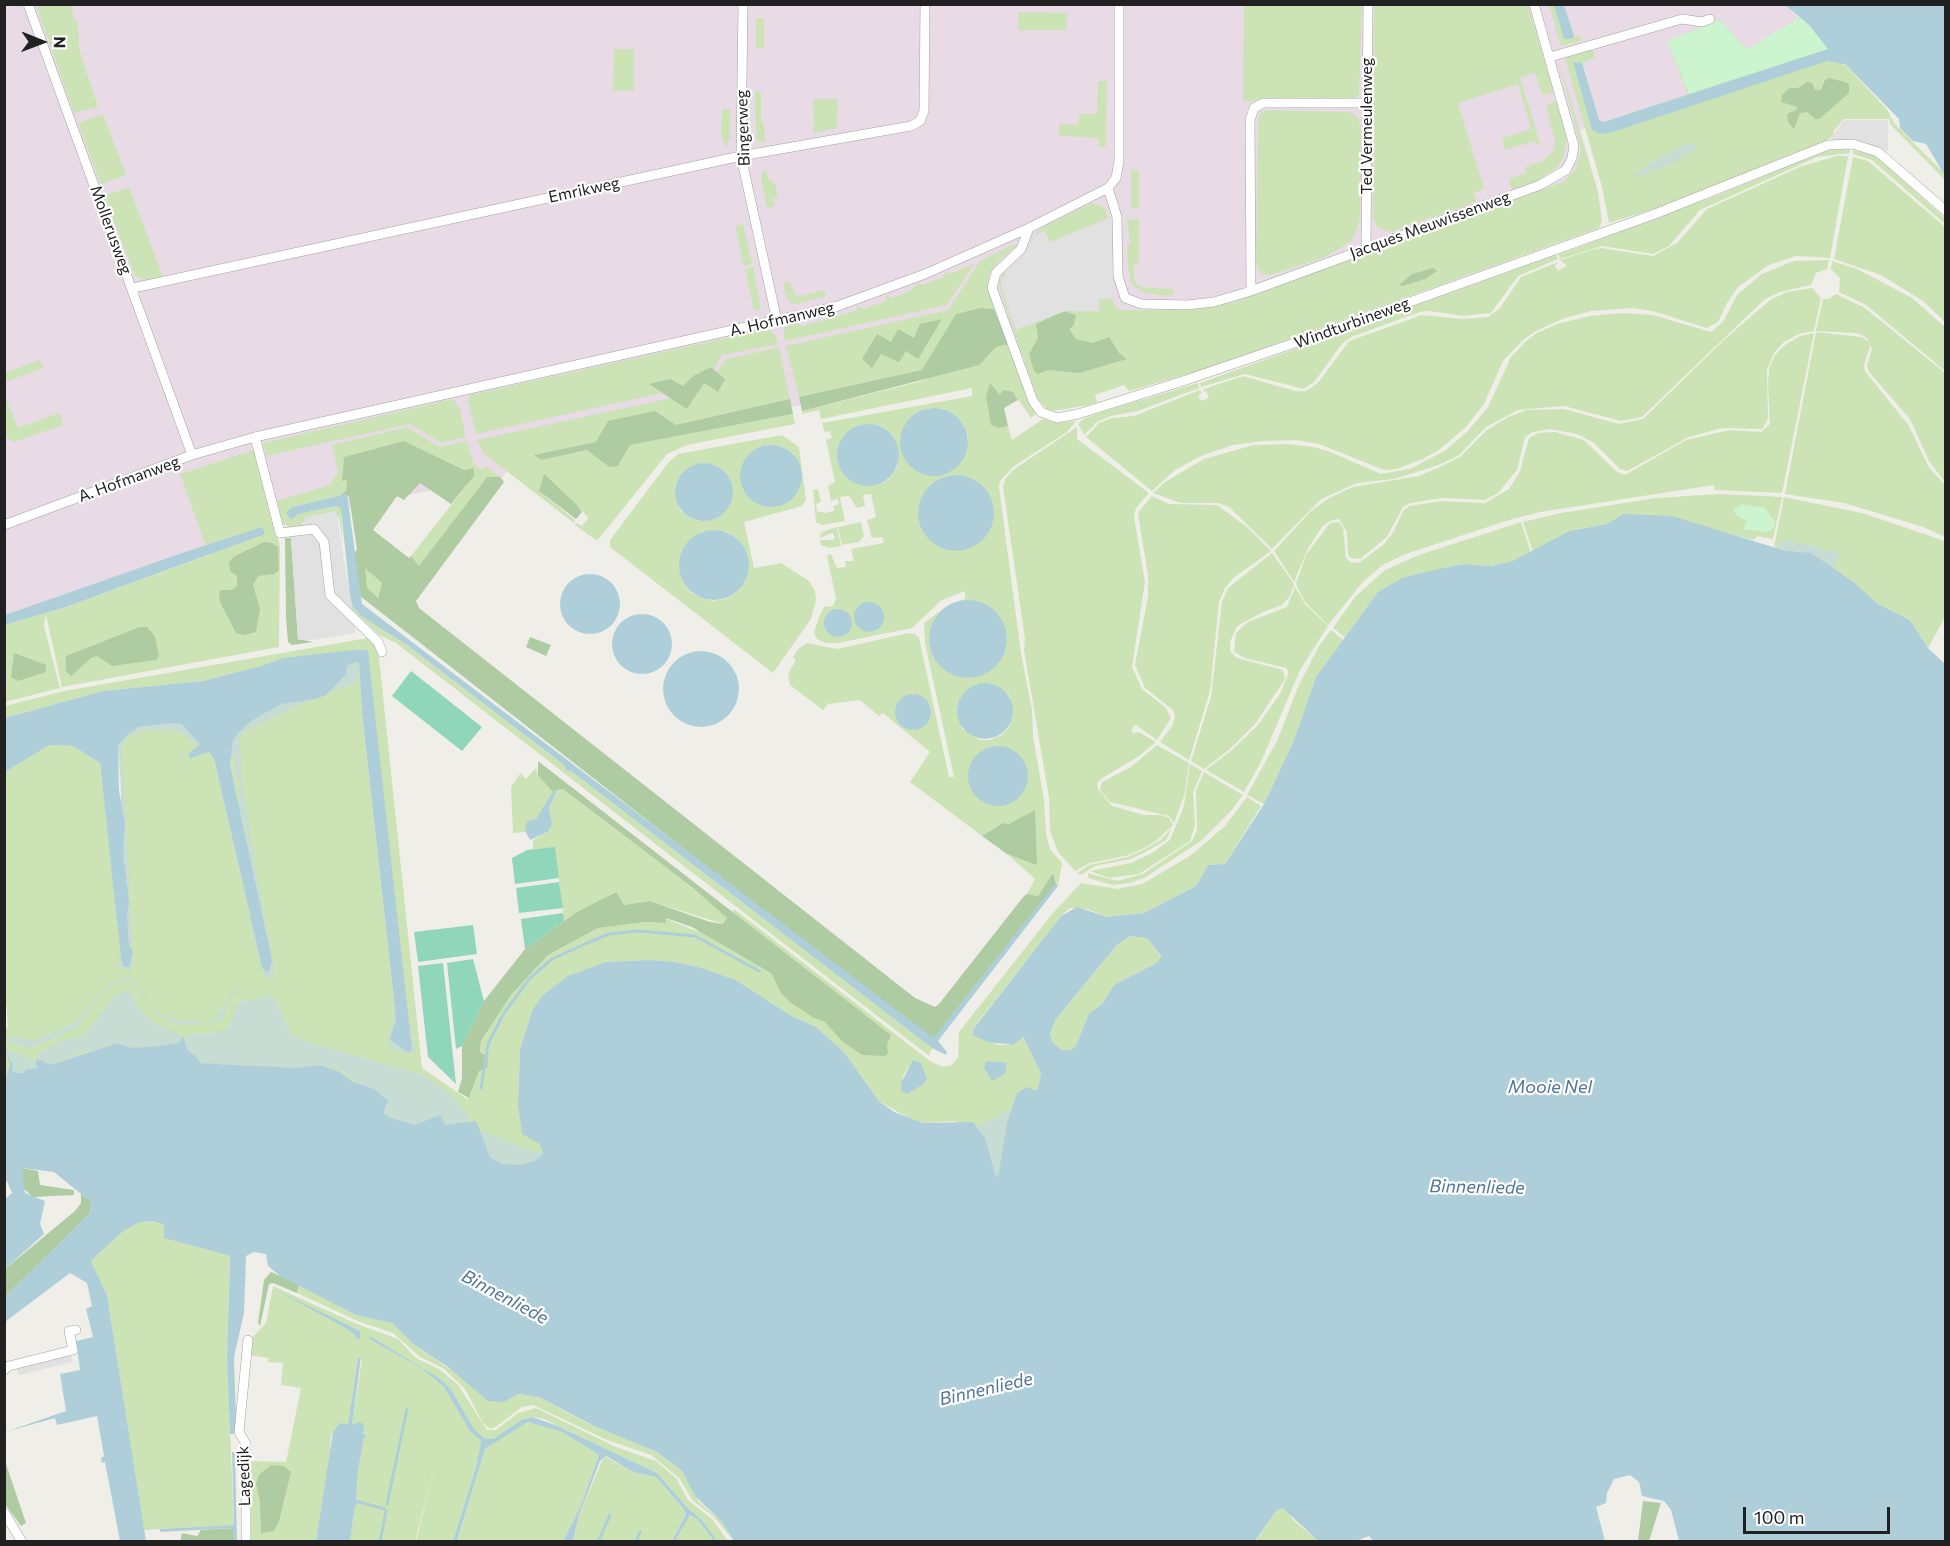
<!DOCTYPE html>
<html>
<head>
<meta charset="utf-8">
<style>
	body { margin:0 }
	#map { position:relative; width:1950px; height:1546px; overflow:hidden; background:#f0eee9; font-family:Commissioner,sans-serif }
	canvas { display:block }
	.frame { position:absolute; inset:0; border:6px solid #212121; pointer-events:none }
	.north { position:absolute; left:12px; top:12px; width:60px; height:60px; -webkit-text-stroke:4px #fff; paint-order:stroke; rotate:91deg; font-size:16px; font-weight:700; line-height:24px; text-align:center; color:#212121 }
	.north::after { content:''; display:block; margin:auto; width:21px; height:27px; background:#212121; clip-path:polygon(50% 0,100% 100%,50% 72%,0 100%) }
	.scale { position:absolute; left:1743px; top:1507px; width:147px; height:27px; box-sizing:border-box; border:3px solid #212121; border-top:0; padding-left:8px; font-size:18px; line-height:21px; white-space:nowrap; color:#212121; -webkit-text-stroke:4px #fff; paint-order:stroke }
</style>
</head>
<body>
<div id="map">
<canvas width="1950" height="1546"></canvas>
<div class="frame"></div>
<div class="north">N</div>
<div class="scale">100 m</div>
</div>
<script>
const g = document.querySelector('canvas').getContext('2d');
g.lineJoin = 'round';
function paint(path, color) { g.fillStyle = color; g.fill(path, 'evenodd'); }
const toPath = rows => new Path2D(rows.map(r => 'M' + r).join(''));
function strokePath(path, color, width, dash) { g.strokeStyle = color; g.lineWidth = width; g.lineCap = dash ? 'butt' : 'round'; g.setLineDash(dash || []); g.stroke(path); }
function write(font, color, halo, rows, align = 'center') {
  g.font = font + ' Commissioner,sans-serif'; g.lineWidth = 4.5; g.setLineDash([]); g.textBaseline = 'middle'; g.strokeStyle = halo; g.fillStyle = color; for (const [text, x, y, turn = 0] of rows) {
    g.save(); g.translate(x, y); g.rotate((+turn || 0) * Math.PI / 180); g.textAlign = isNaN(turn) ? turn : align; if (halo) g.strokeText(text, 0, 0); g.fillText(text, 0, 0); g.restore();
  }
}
paint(toPath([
	[1785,4,1798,18,1747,50,1689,94,1580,130,1598,192,1254,339,1014,330,1023,356,508,470,500,480,491,478,350,507,340,501,5,620,5,5]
]), '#e8dbe6');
paint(toPath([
	[36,5,72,5,74,21,78,21,79,48,98,107,74,113],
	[1244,5,1362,5,1359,96,1349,101,1243,101],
	[1374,5,1528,5,1554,92,1542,95,1535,73,1520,78,1540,143,1536,146,1535,141,1505,150,1502,138,1531,129,1518,84,1458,103,1484,189,1474,193,1476,202,1391,232,1378,228,1373,218],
	[1549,5,1554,5,1564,39,1572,39,1579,34,1580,38,1583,37,1581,41,1561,46],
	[1018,12,1067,13,1066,30,1018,30],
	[1800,17,1868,89,1888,111,1894,123,1945,174,1945,180,1890,124,1889,119,1844,119,1833,132,1835,134,1827,140,1660,207,1609,223,1602,187,1565,58,1593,49,1595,58,1582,63,1599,120,1604,122,1688,94,1667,41,1720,20,1747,50],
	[756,18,764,18,764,49,756,48],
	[614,49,634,49,634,91,613,91],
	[1559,61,1598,192,1602,221,1599,228,1209,368,1129,391,1124,385,1095,395,1097,402,1089,405,1054,411,1047,409,1037,398,1001,293,999,282,1004,271,1023,258,1037,231,1041,228,1092,203,1105,208,1112,235,1112,299,1114,306,1120,310,1192,310,1232,303,1563,182,1576,169,1581,149],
	[1098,81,1107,81,1106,146,1099,147,1098,138,1059,136,1059,124,1078,125,1079,114,1097,114],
	[755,92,761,92,761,121,764,123,765,143,758,142,756,136],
	[813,99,838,99,837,128,814,133],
	[1556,101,1567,137,1563,158,1557,167,1539,180,1512,189,1509,179,1526,173,1525,167,1543,161,1553,151,1555,141,1547,109,1548,104],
	[722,109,730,109,730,138,726,148,721,134],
	[1269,110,1348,112,1357,116,1361,126,1360,219,1352,241,1323,258,1270,275,1262,274,1256,263,1258,120,1260,113],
	[103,114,126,175,101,185,78,123],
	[1850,149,1850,153,1817,157,1700,210,1669,246,1653,254,1602,246,1560,259,1558,255,1716,196,1818,154,1831,150],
	[1853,150,1876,156,1945,218,1945,224,1872,160,1853,154],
	[1837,156,1848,156,1830,258,1796,256,1769,265,1739,286,1727,303,1718,322,1707,328,1652,311,1633,308,1591,311,1562,319,1536,331,1523,340,1503,361,1484,404,1465,428,1440,449,1423,459,1396,469,1384,470,1319,444,1296,440,1263,441,1233,445,1201,456,1175,470,1152,491,1086,437,1099,423,1112,418,1134,416,1200,390,1202,393,1198,396,1201,401,1209,398,1206,391,1203,392,1204,389,1243,376,1295,391,1306,391,1318,383,1349,341,1422,315,1462,319,1488,317,1500,308,1521,277,1558,262,1555,266,1558,271,1567,266,1560,260,1591,250,1601,248,1653,256,1677,243,1707,209,1802,166],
	[1853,157,1868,161,1945,227,1945,322,1923,301,1881,275,1834,259],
	[1131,168,1139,172,1139,208,1131,208],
	[766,170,769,179,775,184,778,198,772,199,775,206,767,208,761,178,762,172],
	[129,187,163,277,147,281,135,276,120,238,105,196],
	[1127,219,1139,220,1139,264,1134,265,1134,279,1137,284,1142,287,1173,289,1173,296,1144,293,1132,285,1128,268,1127,247,1130,244],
	[743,224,752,264,744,266,735,226],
	[1012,245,1018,245,998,261,989,275,987,285,994,309,981,308,952,321,922,370,799,397,786,346,948,310,980,261],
	[1556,255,1558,259,1518,276,1491,313,1463,316,1430,311,1420,312,1351,337,1342,344,1314,382,1304,389,1245,374,1201,387,1200,383],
	[1829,260,1827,269,1816,273,1811,285,1780,292,1765,299,1642,417,1621,421,1564,406,1518,410,1486,427,1459,455,1439,465,1394,479,1357,483,1321,499,1272,549,1229,507,1219,503,1181,503,1153,493,1165,482,1204,459,1254,445,1287,444,1313,447,1328,451,1381,474,1410,469,1446,450,1467,432,1488,407,1511,357,1526,341,1537,333,1557,324,1590,316,1622,313,1653,315,1711,332,1723,322,1737,295,1762,274,1793,261],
	[1832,261,1857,269,1912,298,1945,327,1945,371,1866,305,1839,292,1840,278,1831,269],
	[974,264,947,305,785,341,783,331,787,325,797,323,802,326,855,311,857,306,864,309,885,301,886,295,893,298,913,289,917,283,923,285,943,277,946,272,951,273],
	[753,267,761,309,754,311,745,269],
	[790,282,794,294,800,296,824,290,826,296,797,304,791,303,786,297,783,283],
	[1812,288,1821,298,1814,331,1799,334,1784,342,1774,353,1767,370,1768,419,1762,429,1722,428,1689,437,1627,471,1620,469,1594,443,1577,434,1550,429,1533,432,1525,437,1517,470,1498,493,1485,500,1442,498,1411,503,1403,507,1387,537,1360,559,1351,558,1348,555,1347,532,1339,519,1330,521,1322,527,1308,548,1294,582,1274,551,1311,511,1329,498,1353,487,1419,476,1440,467,1460,457,1487,430,1508,417,1527,410,1564,409,1619,424,1643,419,1726,338,1770,300,1787,292],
	[1836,294,1865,308,1945,373,1945,482,1929,461,1910,419,1869,372,1867,365,1872,349,1867,338,1857,333,1816,331,1823,299,1829,299],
	[767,329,776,336,778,344,722,355,714,369,711,367,693,376,683,386,650,384,662,393,476,434,468,402,470,395],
	[1816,332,1862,337,1869,342,1870,346,1864,365,1865,371,1909,426,1928,466,1945,485,1945,537,1923,527,1844,503,1785,494],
	[1814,333,1782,493,1714,490,1714,485,1540,512,1506,521,1403,555,1381,566,1362,583,1328,625,1305,602,1296,584,1306,555,1330,523,1339,522,1343,527,1346,558,1350,562,1359,563,1384,544,1394,531,1403,511,1409,506,1441,501,1485,503,1509,489,1520,471,1529,438,1538,433,1555,432,1584,440,1617,472,1625,475,1686,440,1730,430,1761,432,1770,424,1768,384,1769,369,1775,355,1785,345,1800,336],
	[1008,344,1027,398,1036,414,1031,418,1013,392,1000,395,994,389,999,428,1008,426,1012,440,1043,419,1056,423,1076,421,1067,432,1014,466,1000,481,999,487,1021,653,1032,710,1033,736,1044,800,1046,834,1050,849,1062,863,1058,886,1053,873,1038,896,1027,894,1035,879,1007,854,1037,864,1009,824,1003,823,982,836,910,782,930,752,883,713,879,716,860,700,828,704,823,710,790,685,788,674,796,660,793,658,798,649,807,643,837,649,909,633,915,634,919,638,949,777,954,777,925,643,924,623,950,604,965,599,965,591,942,600,912,628,838,643,825,643,817,639,814,632,819,617,824,607,833,606,836,599,827,556,831,554,837,568,846,567,845,561,854,561,851,549,884,543,882,537,872,538,867,520,876,517,871,494,863,495,865,506,857,508,849,496,840,497,845,521,822,525,816,522,813,490,818,489,821,502,816,504,817,511,825,513,834,511,833,506,839,504,838,499,831,501,828,486,835,482,826,440,832,438,830,431,825,432,822,423,972,396,972,388,821,419,819,410,802,414,802,411,918,382,990,354,996,347],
	[930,408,944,409,953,414,962,422,968,436,967,451,961,462,952,471,938,475,914,469,905,458,901,446,902,433,907,422,918,412],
	[864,424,884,428,896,442,898,466,890,478,883,483,848,479,838,464,840,441,851,429],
	[959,475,972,479,993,521,987,534,973,547,943,548,933,543,918,512,919,506,922,496,930,485,945,477],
	[949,606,1002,620,1007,636,1005,650,999,663,980,676,969,678,953,675,934,657,930,641,932,627,938,615],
	[844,610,850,615,850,630,840,637,832,635,826,631],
	[989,683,1001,688,1009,695,1013,715,1009,727,1002,735,990,740,980,740,962,729,957,709,961,697,968,689],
	[998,746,1015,751,1021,757,1027,771,1023,792,1011,802,1003,805,988,804,973,792,987,748],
	[779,347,790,399,676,425,655,411,596,442,535,455,541,460,588,450,609,467,618,466,630,445,793,414,795,424,687,445,667,454,597,541,575,525,576,523,582,526,588,518,579,507,539,491,575,520,574,523,483,453,477,440,671,398,687,409,704,383,718,392,725,379,717,372,726,359],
	[40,360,43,368,5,382,5,373],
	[1198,383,1199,388,1138,411,1111,416,1097,422,1084,435,1078,424,1083,419,1102,412],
	[5,396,20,433,19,427,60,413,63,425,14,442,5,436],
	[453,399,460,409,466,437,441,443,410,424,266,456,263,443],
	[408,427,439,447,467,441,474,464,482,470,485,466,500,477,487,477,419,567,411,556,474,476,474,468,464,470,404,441,344,457,342,481,347,480,346,491,341,495,292,507,298,514,338,506,341,509,343,544,339,517,305,521,300,527,291,528,282,523,277,501,330,485,338,472,332,445],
	[1077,427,1077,439,1149,493,1136,508,1134,517,1145,582,1132,667,1142,689,1165,707,1171,718,1157,740,1136,725,1133,726,1132,733,1139,732,1156,742,1139,756,1101,779,1097,784,1098,789,1112,806,1144,815,1161,815,1169,818,1173,825,1156,841,1142,849,1129,855,1090,863,1075,871,1058,852,1050,831,1049,798,1024,650,1025,639,1003,487,1006,478,1013,470],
	[782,435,799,447,806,500,802,506,744,522,754,568,781,563,809,581,815,591,816,600,811,619,773,673,610,547,610,540,668,463,678,454],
	[767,445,781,446,793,453,802,471,797,493,777,507,757,504,743,489,747,456],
	[704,463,714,465,725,472,731,481,733,494,727,510,698,521,680,510,675,487,679,477],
	[714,530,727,532,738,539,747,552,749,568,746,580,738,591,725,599,712,601,693,594,685,586,701,532],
	[254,450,280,546,279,647,62,687,46,615,44,626,60,688,5,702,5,625,66,607,209,555,180,474],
	[1719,494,1782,497,1773,539,1757,536,1754,540,1715,530,1623,514,1607,524,1569,531,1533,552,1523,522,1561,513,1656,498],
	[1152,496,1169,504,1217,505,1247,527,1271,551,1233,578,1225,588,1219,602,1210,691,1189,760,1160,742,1172,726,1175,717,1173,710,1145,688,1135,665,1148,597,1148,575,1138,513],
	[1784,497,1862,513,1945,541,1945,617,1928,648,1910,620,1878,604,1845,576,1774,547],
	[861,522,864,536,859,542,842,545,838,527],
	[1521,522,1531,553,1514,561,1491,566,1464,564,1404,577,1358,620,1345,637,1333,628,1355,597,1385,570,1419,555],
	[837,527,841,546,829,548,821,545,820,540,833,540,835,537,832,533,820,538,821,532],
	[1272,553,1294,584,1290,596,1282,605,1263,612,1237,626,1230,642,1230,651,1237,658,1283,670,1285,679,1255,724,1229,750,1204,769,1191,761,1211,697,1222,602,1228,588],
	[365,567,382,583,378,598,367,588,364,576],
	[1295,587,1305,604,1328,626,1300,670,1261,762,1244,792,1206,770,1232,750,1257,726,1280,694,1289,672,1286,668,1245,658,1234,652,1236,633,1248,622,1287,607],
	[350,596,353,607,361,616,407,645,564,765,566,770,571,771,932,1048,929,1056,396,643,379,635,351,609],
	[1331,630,1343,640,1316,677,1294,740,1264,804,1247,795,1277,741,1298,687,1319,646],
	[368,638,378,648,422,1068,467,1099,471,1094,479,1071,481,1041,511,995,548,955,598,928,613,926,645,922,665,923,665,918,696,931,723,924,650,901,624,905,615,892,564,921,555,848,533,849,533,840,548,832,549,808,557,790,563,789,693,888,728,918,734,909,930,1061,943,1067,952,1065,958,1057,959,1032,1052,914,1081,883,1118,889,1142,884,1190,856,1225,826,1247,797,1261,806,1225,864,1208,865,1196,886,1144,913,1107,917,1087,909,1070,908,1061,916,974,1027,972,1035,999,1045,1013,1045,1022,1036,1041,1074,1037,1091,999,1175,955,1121,923,1123,910,1119,879,1101,844,1052,816,1027,790,1015,736,980,702,968,676,962,650,960,606,962,532,1011,520,1049,518,1105,542,1147,543,1154,534,1161,520,1165,462,1121,388,1117,384,1113,388,1106,374,1089,354,1082,338,1071,200,1063,117,1043,50,1065,37,1058,37,1068,8,1056,10,1064,5,1084,5,1028,8,1027,4,977,5,772,50,745,73,746,100,763,123,966,133,953,129,945,127,916,129,903,118,746,128,734,171,723,181,724,200,744,191,759,209,752,214,759,262,967,272,961,230,764,233,741,238,733,355,661,359,663,362,713,399,1046,367,650,283,658,261,666,203,681,103,691,5,718,5,706,64,691],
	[921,1063,923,1073,901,1091,903,1076,908,1068],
	[1157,745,1189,763,1185,793,1174,823,1169,816,1110,802,1100,790,1102,782,1131,767],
	[1190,764,1202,771,1193,792,1195,825,1190,841,1139,874,1109,878,1090,871,1131,863,1152,853,1170,840,1184,806],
	[536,768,538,775,554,790,553,794,536,819,528,821,526,832,513,833,511,787,521,773,526,779],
	[1204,772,1243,795,1231,811,1201,841,1144,878,1130,883,1112,885,1088,878,1088,873,1117,881,1143,874,1192,841,1197,830,1196,790],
	[1172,828,1166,840,1151,849,1131,859,1095,866,1081,875,1077,873,1089,865,1128,857,1141,851,1159,841],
	[1130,936,1147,938,1161,957,1158,962,1114,985,1102,1004,1089,1013,1076,1046,1071,1050,1062,1050,1053,1043,1050,1034,1056,1019,1116,946],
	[152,1221,164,1225,165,1238,230,1256,227,1358,234,1525,144,1530,107,1295,91,1261,122,1232,140,1222],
	[299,1284,356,1315,392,1323,413,1344,457,1374,508,1400,519,1394,539,1397,585,1422,657,1452,682,1471,699,1502,721,1521,734,1541,713,1516,693,1501,679,1478,651,1455,607,1440,533,1405,522,1407,497,1426,490,1429,483,1423,465,1389,443,1368,420,1357,393,1333,360,1322,297,1293],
	[273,1286,357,1324,398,1339,416,1358,439,1369,458,1385,487,1430,496,1430,518,1413,536,1408,616,1447,656,1461,676,1478,688,1500,712,1519,728,1541,717,1541,703,1521,687,1507,657,1473,544,1419,532,1417,521,1420,493,1439,485,1439,475,1430,450,1388,439,1378,370,1336,369,1339,421,1368,443,1386,470,1431,481,1441,476,1467,453,1541,416,1541,434,1468,415,1541,350,1541,355,1505,359,1502,356,1496,358,1471,364,1437,367,1437,362,1431,363,1426,352,1425,362,1359,358,1357,348,1425,340,1423,331,1436,329,1466,316,1541,248,1542,248,1461,286,1462,301,1388,281,1385,283,1363,268,1362,269,1358,248,1355,252,1338,266,1323],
	[528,1422,562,1432,599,1455,581,1505,563,1541,457,1542,485,1448],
	[604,1456,633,1472,656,1477,683,1508,686,1514,672,1541,573,1542,579,1515],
	[1283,1508,1289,1511,1293,1520,1318,1541,1255,1542,1276,1511],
	[689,1515,698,1520,714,1541,675,1542]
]), '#cce4b5');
paint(toPath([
	[1829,78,1846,82,1849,85,1849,93,1819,119,1815,119,1807,112,1800,113,1794,129,1788,122,1787,114,1796,110,1797,107,1781,102,1782,95,1789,88,1798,88,1807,82,1812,83,1815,90,1821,90,1825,80],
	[1433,268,1437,271,1425,279,1403,286,1399,285,1412,274],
	[981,308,994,309,1008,344,996,347,979,365,802,411,799,397,922,370,956,314],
	[1064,311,1076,315,1074,325,1069,329,1076,339,1093,343,1109,337,1119,353,1127,359,1079,373,1048,370,1038,374,1034,371,1029,354,1038,338,1036,324],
	[942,319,918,359,906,351,899,362,881,354,872,368,862,359,877,334,891,342,898,329,914,338,920,324],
	[711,367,725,379,718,392,704,383,687,409,649,384,670,379,683,386,693,376],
	[990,383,1000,395,1003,390,1013,392,1018,400,1004,408,1008,426,999,428,991,425,986,396],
	[790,399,793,414,630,445,618,466,609,467,587,450,541,460,534,455,596,442,608,421,655,411,676,425],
	[404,441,464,470,474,468,474,476,451,504,420,483,404,500,397,496,373,530,409,558,411,556,419,566,487,477,500,477,504,482,416,601,419,608,915,998,935,1007,939,1004,1024,896,1027,894,1038,896,1053,873,1056,883,1048,898,934,1044,360,596,352,558,357,549,349,496,342,498,341,495,346,491,347,480,342,481,344,457],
	[365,568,382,583,378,598,367,588],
	[544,474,579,507,582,512,576,519,539,491],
	[285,538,291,538,298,639,313,642,292,645,288,642,286,618],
	[264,542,272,543,278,547,279,570,274,574,258,576,253,585,260,609,256,632,244,635,236,633,220,602,219,594,221,590,232,590,237,586,237,576,230,571,229,563,233,557],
	[140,627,147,627,155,637,159,656,156,660,112,666,97,656,91,658,71,676,66,671,66,656],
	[530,637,551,645,546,656,526,647],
	[14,653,46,665,46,672,18,681,11,677],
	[538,761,891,1035,887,1044,888,1054,885,1056,862,1055,842,1041,825,1022,814,1018,790,1002,781,993,771,973,692,927,666,918,666,923,645,922,598,928,548,955,511,995,481,1041,480,1052,488,1057,487,1068,479,1071,469,1098,458,1092,462,1078,462,1046,484,1001,525,949,577,912,616,892,624,905,650,901,710,922,723,924,727,918,693,888,563,789,552,791,538,775],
	[1035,810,1037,865,1007,854,982,836,1003,823,1009,824],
	[22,1168,38,1171,40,1185,74,1190,74,1195,33,1197,23,1188],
	[81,1194,92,1202,90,1213,5,1297,5,1269,75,1211,81,1203],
	[271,1272,299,1284,297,1293,273,1283,269,1284,260,1326,258,1323,264,1280],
	[4,1458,26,1523,21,1526,5,1504],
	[271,1465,283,1466,291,1472,279,1521,274,1531,261,1533,260,1502,256,1484,259,1475],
	[1643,1501,1661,1503,1649,1541,1638,1541],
	[234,1528,234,1541,180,1542,182,1533,197,1536,201,1530]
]), '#aecba2');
paint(toPath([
	[1689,143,1695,145,1696,149,1665,167,1635,177,1635,174,1661,157],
	[1790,539,1796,544,1802,543,1841,553,1833,567,1839,574,1776,551,1780,542],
	[359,659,359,681,301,704,243,733,240,737,241,773,256,872,274,964,274,978,267,978,263,974,248,914,261,921,246,844,248,835,239,809,240,785,234,767,236,758,231,755,235,733,249,719,318,686,336,686,344,669],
	[175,719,200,742,199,747,186,736,172,729,142,731,125,739,122,746,133,961,130,971,120,967,118,954,124,965,130,957,126,915,129,901,124,891,127,882,123,874,125,862,120,856,124,817,121,802,121,765,118,751,120,734,131,727],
	[127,977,136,982,155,1010,165,1016,182,1020,204,1021,215,1018,232,993,247,987,231,996,222,1020,190,1025,171,1022,157,1014,134,982,128,980,118,984,116,981],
	[114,982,115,984,101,995,76,1029,28,1049,5,1040,5,1037,34,1040,74,1024,102,991],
	[129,989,138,1007,152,1022,183,1036,179,1043,141,1052,117,1043,75,1055,49,1066,42,1065,37,1055,60,1041,83,1036,115,996],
	[272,995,292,1035,310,1043,424,1075,447,1091,469,1116,467,1124,459,1132,416,1129,384,1116,388,1103,340,1070,322,1066,309,1072,283,1067,200,1063,195,1055,188,1051,185,1041,190,1034,214,1033,226,1029,231,1024,237,1003],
	[393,1008,396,1009,412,1050,410,1011,415,1054,394,1050,387,1042,394,1020],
	[4,1048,39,1063,37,1068,28,1069,22,1073,12,1072,13,1064],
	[1011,1108,999,1175,992,1183,973,1129],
	[480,1130,534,1152,545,1153,530,1168,525,1159,527,1168,502,1164,490,1157,476,1142]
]), '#c7dcd3');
paint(toPath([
	[1800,17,1822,39,1828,49,1689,94,1667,41,1720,20,1747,50],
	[1742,504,1765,508,1775,522,1774,528,1767,532,1743,529,1747,521,1737,516,1733,510]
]), '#ccf4ce');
paint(toPath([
	[411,671,482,727,462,751,392,696],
	[555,847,559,878,515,884,512,858,527,850],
	[559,882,563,908,519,913,516,888],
	[563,913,564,921,525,949,521,919],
	[473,925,477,954,418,962,414,932],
	[473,959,484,1001,462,1046,456,1049,447,963],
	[443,963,456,1084,428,1057,418,966]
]), '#90d6ba');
paint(toPath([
	[1844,120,1888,120,1888,151,1830,140],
	[1109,218,1112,235,1112,299,1099,299,1099,311,1065,311,1016,330,1001,287,1001,280,1006,275,1004,271,1023,258,1035,235,1045,231,1050,242],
	[336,511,356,633,313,640,298,640,291,538,287,537,285,527,300,527,306,517],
	[71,1355,72,1362,19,1375,17,1369]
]), '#e1e1e1');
paint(toPath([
	[1554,5,1564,5,1574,36,1572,39,1564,39],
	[1785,5,1945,5,1945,176,1926,144,1913,141,1900,128,1899,119,1845,64,1827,61,1610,133,1600,134,1592,130,1573,62,1582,63,1599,120,1604,122,1828,49,1809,25],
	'900 442a34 34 0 1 1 68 0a34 34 0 1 1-68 0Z',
	'837 455a31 31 0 1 1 62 0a31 31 0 1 1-62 0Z',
	'740 476a31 31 0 1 1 62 0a31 31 0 1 1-62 0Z',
	'675 492a29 29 0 1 1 58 0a29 29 0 1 1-58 0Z',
	'918 513a38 38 0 1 1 76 0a38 38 0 1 1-76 0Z',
	[347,494,362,604,931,1036,934,1037,1056,883,1058,886,938,1041,947,1052,946,1055,932,1048,571,771,566,770,564,765,407,645,361,616,353,607,350,596,341,509,337,506,298,514,291,520,286,513,292,507],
	[1623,514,1672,516,1786,551,1811,553,1855,583,1878,604,1910,620,1928,648,1945,664,1945,1541,1679,1541,1671,1510,1664,1501,1642,1496,1639,1482,1630,1475,1614,1479,1607,1493,1606,1503,1596,1507,1605,1541,1374,1542,1369,1536,1356,1541,1318,1541,1283,1508,1276,1511,1255,1541,734,1541,721,1521,695,1496,682,1471,657,1452,594,1426,539,1397,519,1394,504,1402,488,1401,448,1367,413,1344,392,1323,356,1315,280,1276,268,1266,266,1254,254,1252,246,1256,244,1313,234,1357,236,1419,234,1434,230,1434,227,1358,230,1256,164,1238,164,1225,152,1221,140,1222,122,1232,91,1261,107,1295,146,1541,120,1541,105,1462,102,1463,101,1458,104,1456,97,1416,57,1425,55,1418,5,1432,66,1411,60,1374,80,1370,76,1341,93,1337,86,1309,92,1306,87,1283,70,1273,5,1322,5,1297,90,1213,92,1203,54,1172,22,1168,25,1193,45,1201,40,1224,44,1234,5,1269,5,1199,12,1193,7,1181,4,1182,4,1084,10,1064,6,1052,13,1064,12,1072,22,1073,28,1069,37,1068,36,1058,50,1065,117,1043,132,1048,159,1046,179,1043,183,1036,188,1051,195,1055,200,1063,296,1068,318,1065,338,1071,354,1082,374,1089,388,1101,384,1113,388,1117,415,1125,440,1115,445,1125,476,1121,490,1157,502,1164,520,1165,534,1161,543,1154,540,1144,522,1134,518,1105,520,1049,532,1011,543,995,568,976,606,962,650,960,676,962,702,968,736,980,790,1015,816,1027,844,1052,879,1101,894,1112,923,1123,973,1122,985,1138,996,1177,999,1173,1007,1123,1017,1093,1027,1087,1037,1091,1041,1074,1023,1037,1013,1045,988,1042,972,1035,974,1028,1061,916,1077,907,1107,917,1144,913,1196,886,1208,865,1225,864,1264,804,1294,740,1316,677,1378,592,1404,577,1434,570,1464,564,1491,566,1513,561,1569,531,1607,524],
	[1130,936,1147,938,1161,956,1158,962,1114,985,1102,1004,1089,1013,1076,1046,1071,1050,1062,1050,1053,1043,1050,1034,1056,1019,1116,946],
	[262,527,265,534,66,607,5,625,5,615,185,552],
	'679 565a35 35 0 1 1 70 0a35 35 0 1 1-70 0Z',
	'560 604a30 30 0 1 1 60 0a30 30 0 1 1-60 0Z',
	'929 639a39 39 0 1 1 78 0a39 39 0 1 1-78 0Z',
	'854 617a15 15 0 1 1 30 0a15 15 0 1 1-30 0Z',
	'824 623a14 14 0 1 1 28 0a14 14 0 1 1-28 0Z',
	'612 644a30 30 0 1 1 60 0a30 30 0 1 1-60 0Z',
	[353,650,368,650,412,1050,408,1052,390,1039,396,1019,362,713,359,663,355,662,347,666,346,674,326,695,316,699,281,704,251,721,238,733,233,741,230,764,272,961,268,973,262,967,214,759,209,752,190,759,188,754,200,744,181,724,171,723,138,727,128,734,118,746,119,791,125,823,123,850,129,903,127,916,129,945,133,952,129,967,123,966,121,958,100,763,73,746,50,745,5,772,5,718,103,691,203,681,261,666,283,658],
	'663 689a38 38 0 1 1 76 0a38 38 0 1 1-76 0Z',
	'957 711a28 28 0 1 1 56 0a28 28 0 1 1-56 0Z',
	'895 712a18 18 0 1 1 36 0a18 18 0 1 1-36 0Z',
	'968 776a30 30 0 1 1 60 0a30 30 0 1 1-60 0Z',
	[554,790,557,790,549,808,552,824,548,832,530,840,525,831,527,821,536,819],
	[913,1060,921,1063,927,1079,922,1085,907,1094,901,1091,901,1083],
	[986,1061,1007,1063,1005,1074,992,1081,984,1068],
	[274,1289,360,1331,360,1339,357,1339,353,1333,342,1326],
	[370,1336,439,1378,450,1388,475,1430,485,1439,493,1439,521,1420,532,1417,558,1426,657,1473,687,1507,703,1521,717,1541,714,1541,698,1520,690,1515,675,1541,672,1541,686,1514,683,1508,656,1477,633,1472,606,1456,600,1461,579,1515,573,1541,563,1541,581,1505,599,1455,562,1432,528,1422,485,1449,457,1541,453,1541,476,1467,481,1441,470,1431,443,1386,421,1368,369,1339],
	[361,1357,352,1425,360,1422,364,1425,363,1433,367,1436,364,1438,358,1471,356,1497,359,1502,355,1506,350,1541,316,1541,333,1432,340,1423,348,1424,358,1358],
	[232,1452,235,1452,237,1541,234,1541,233,1528,160,1532,160,1529,234,1525]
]), '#aecfd9');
strokePath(toPath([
	[481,1088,488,1044,504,1013,530,978,552,959,585,944,609,934,639,931,695,936,759,971],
	[359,1502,385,1509],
	[387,1504,407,1409],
	[380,1542,386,1511],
	[598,1542,610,1515],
	[636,1542,640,1532]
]), '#aecfd9', 3);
const minor = toPath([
	[28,4,192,455],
	[743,4,741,156,777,321],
	[1550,57,1682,19,1702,22,1710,19],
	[1108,188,1117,217,1118,276,1125,298,1142,304,1187,305,1214,302,1251,291,1540,185,1566,170,1572,158,1574,146,1534,4],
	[1029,228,1021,249,996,273,992,288,1033,401,1041,412,1057,418,1078,414,1183,381,1312,337,1655,214,1828,145,1853,144,1878,152,1946,211],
	[1366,248,1368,4],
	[133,288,741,156,911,126,920,121,924,111,925,4],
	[1251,291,1250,120,1254,108,1263,103,1367,103],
	[255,437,280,533,314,529,324,542,330,595,378,642,382,652],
	[4,525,192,455,255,437,835,307,925,274,1029,228,1108,188,1116,178,1119,161,1119,4],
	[4,1370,9,1366,73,1350,69,1331,76,1330],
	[4,1512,22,1542],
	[246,1542,246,1444,239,1432,248,1340]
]);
strokePath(minor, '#a2a2a2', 10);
strokePath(minor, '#fff', 9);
write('16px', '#212121', '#fff', [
	["Ted Vermeulenweg",1367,126,-90],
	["Bingerweg",743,128,-92],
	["Emrikweg",584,190,-12],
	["Jacques Meuwissenweg",1430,225,-20],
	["Mollerusweg",111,230,70],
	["A. Hofmanweg",782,319,-13],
	["Windturbineweg",1352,323,-20],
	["A. Hofmanweg",129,479,-20],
	["Lagedijk",244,1476,-92]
]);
write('italic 18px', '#507598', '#fff', [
	["Mooie Nel",1550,1087],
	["Binnenliede",1477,1187,1],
	["Binnenliede",505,1297,28],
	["Binnenliede",986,1389,-13]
]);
</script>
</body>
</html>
